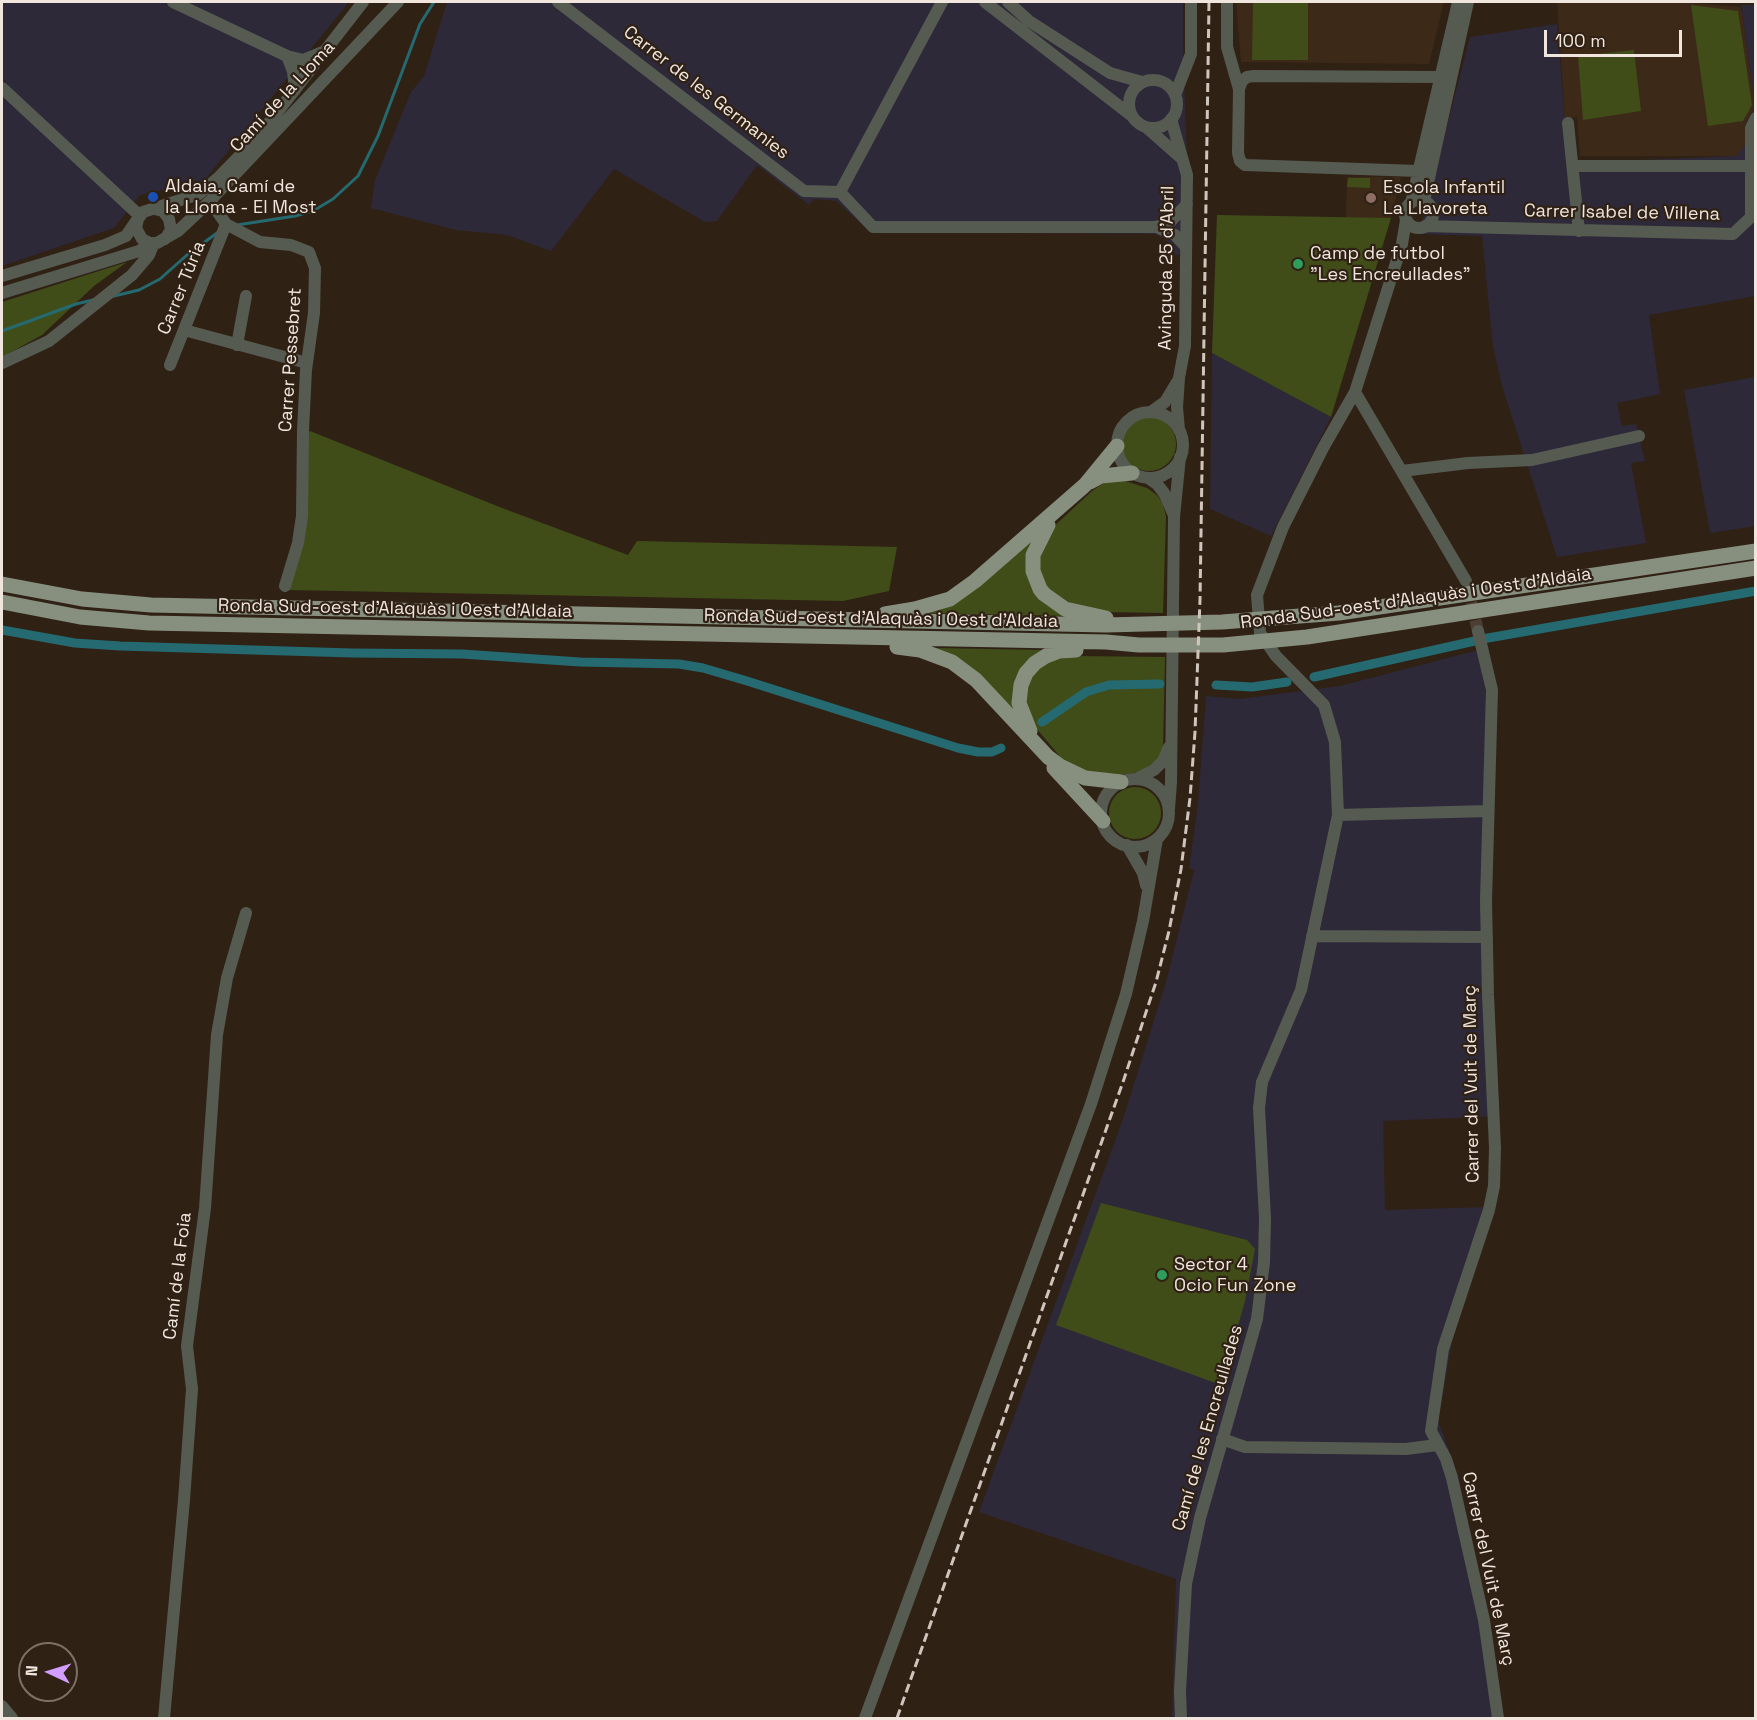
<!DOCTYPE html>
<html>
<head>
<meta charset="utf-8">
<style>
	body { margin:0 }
	#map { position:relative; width:1757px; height:1720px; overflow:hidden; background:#302115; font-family:"Space Grotesk",sans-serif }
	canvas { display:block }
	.frame { position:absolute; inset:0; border:3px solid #f0e6de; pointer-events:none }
	.north { position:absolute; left:18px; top:1642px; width:60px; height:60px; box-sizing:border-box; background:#302115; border:2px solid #7d7065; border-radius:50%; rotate:274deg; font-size:16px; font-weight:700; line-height:24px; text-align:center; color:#f0e6de }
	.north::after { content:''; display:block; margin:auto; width:21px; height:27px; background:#d19dfe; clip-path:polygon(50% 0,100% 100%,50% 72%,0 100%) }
	.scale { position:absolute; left:1544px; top:30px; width:138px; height:27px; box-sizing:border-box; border:3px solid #f0e6de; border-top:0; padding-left:8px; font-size:18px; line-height:21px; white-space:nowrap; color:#f0e6de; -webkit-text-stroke:4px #302115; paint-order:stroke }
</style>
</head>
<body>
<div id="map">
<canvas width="1757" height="1720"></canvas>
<div class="frame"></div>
<div class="north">N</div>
<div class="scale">100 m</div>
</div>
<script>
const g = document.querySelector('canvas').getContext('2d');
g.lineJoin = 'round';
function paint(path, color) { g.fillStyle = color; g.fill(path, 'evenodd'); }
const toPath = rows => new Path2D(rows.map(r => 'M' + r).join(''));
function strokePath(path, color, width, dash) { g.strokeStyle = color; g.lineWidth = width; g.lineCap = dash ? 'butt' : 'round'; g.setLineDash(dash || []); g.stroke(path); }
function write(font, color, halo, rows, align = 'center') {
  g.font = font + ' "Space Grotesk",sans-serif'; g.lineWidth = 4.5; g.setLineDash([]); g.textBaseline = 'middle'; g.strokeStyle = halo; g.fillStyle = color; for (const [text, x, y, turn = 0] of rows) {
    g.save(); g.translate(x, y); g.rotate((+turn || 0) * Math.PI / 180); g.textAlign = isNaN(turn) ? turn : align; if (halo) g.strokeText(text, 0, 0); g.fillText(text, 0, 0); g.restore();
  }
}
paint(toPath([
	[2,2,349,2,203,182,140,195,114,228,2,266],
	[447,2,1183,2,1183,50,1190,248,1176,256,1170,243,1156,234,870,232,836,201,814,199,809,205,757,165,717,221,705,222,614,169,551,251,507,235,456,230,371,208,375,180,411,92,424,76],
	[1741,5,1755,5,1755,296,1649,315,1660,394,1617,403,1622,426,1636,424,1645,461,1631,463,1646,543,1557,557,1502,386,1493,346,1482,236,1419,234,1470,37,1557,24,1565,119,1571,163,1735,156,1745,145,1746,123,1755,106],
	[1212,353,1331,417,1271,536,1210,509],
	[1755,377,1755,526,1710,533,1684,390],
	[1479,650,1488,711,1483,827,1498,1116,1383,1121,1385,1210,1487,1207,1453,1336,1438,1421,1458,1475,1490,1627,1503,1718,1172,1718,1176,1579,979,1512,1123,1119,1166,982,1194,870,1189,868,1198,804,1206,696,1239,699,1340,686]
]), '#2e2939');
paint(toPath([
	[1236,2,1444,2,1429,64,1241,62],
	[1557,2,1680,2,1741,7,1755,106,1746,123,1745,145,1736,156,1580,156,1577,117,1565,119],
	[1347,177,1401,177,1391,218,1346,218]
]), '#3d2918');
paint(toPath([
	[1253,2,1308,2,1308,60,1252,60],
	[1691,5,1738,11,1752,105,1743,121,1708,126],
	[1634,50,1641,111,1583,120,1578,56],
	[1348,178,1370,178,1370,188,1347,187],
	[1217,215,1391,218,1331,417,1212,353],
	[127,262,94,286,42,335,2,357,2,302],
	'1122 444a27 27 0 1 1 54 0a27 27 0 1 1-54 0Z',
	[310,431,502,508,628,555,637,541,897,547,889,591,843,601,289,590,302,542,305,436],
	[1119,479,1147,488,1158,496,1163,505,1166,516,1163,613,1103,612,1077,608,1048,591,1037,566,1050,530,1092,491,1105,482],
	[1033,534,1045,604,1067,616,927,613],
	[934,648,1043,650,1036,656,1018,715],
	[1070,656,1165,657,1163,749,1159,758,1151,767,1140,772,1106,777,1090,775,1062,759,1031,722,1027,713,1025,690,1033,672,1053,658],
	'1109 813a26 26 0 1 1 52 0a26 26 0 1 1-52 0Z',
	[1101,1203,1247,1240,1255,1249,1245,1301,1221,1385,1056,1325]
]), '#404d19');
strokePath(toPath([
	[237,225,295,216,313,211,333,199,358,176,378,136,420,24,434,2],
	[114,296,139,290,160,279,187,255,217,233],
	[2,331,76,304,93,300]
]), '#246a70', 3);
strokePath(toPath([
	[2,630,75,643,120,646,352,653,462,654,580,662,679,664,703,668,747,681,958,748,978,752,992,752,1001,748],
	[1314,677,1488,638,1756,591],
	[1216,685,1252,687,1287,682],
	[1042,722,1086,692,1109,685,1160,684]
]), '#246a70', 9);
strokePath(toPath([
	[1467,585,1478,631]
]), '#4d3f33', 12, [12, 6]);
strokePath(toPath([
	[173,2,287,56,303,60,325,51],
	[363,2,258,137,219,177,199,194,143,212,138,219,136,228,142,239,150,243,157,243,178,231,210,201,398,2],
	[558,2,804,191,840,192],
	[985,2,1132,116],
	[1008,2,1029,21,1110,73,1142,82],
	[1227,2,1227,47,1239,89],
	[287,56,293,71,295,90],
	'1129 104a24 24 0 1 1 48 0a24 24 0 1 1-48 0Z',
	[2,88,140,216],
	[1175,95,1191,54,1191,2],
	[1171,119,1187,175,1185,346,1179,378,1177,407,1179,430],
	[1568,123,1579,231],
	[1146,127,1180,157],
	[1574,166,1751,166],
	[1418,171,1245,165,1240,161,1238,153,1239,89,1242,81,1247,77,1254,76,1440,77],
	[840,192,873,227,1156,227,1175,235,1186,247],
	[840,192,942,2],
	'1405 214a14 14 0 1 1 28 0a14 14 0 1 1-28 0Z',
	[210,201,226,224,260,242,291,245,309,252,315,268,314,313,306,370,303,431,302,516,298,543,285,586],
	[1424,201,1468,2],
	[1411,203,1458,2],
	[154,209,163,211,169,219,171,230,165,239],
	[1425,226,1733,234,1751,217,1751,128,1756,118],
	[1156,227,1171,221,1187,204],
	[2,276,105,245,126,236,137,220],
	[2,293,139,251,150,243],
	[184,330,307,363],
	[237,345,246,296],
	[2,363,49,341,132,275,149,255,154,243],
	[170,365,226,224],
	[1355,392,1466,581],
	[1151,412,1165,402,1177,382],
	'1117 445a33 33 0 1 1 66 0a33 33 0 1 1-66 0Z',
	[1402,471,1468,463,1532,460,1639,436],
	[1148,478,1157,484,1164,493,1173,513],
	[1478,631,1492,690,1486,901,1488,995,1495,1148,1494,1186,1489,1210,1443,1349,1431,1431,1446,1459,1452,1478,1484,1620,1498,1718],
	[1136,779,1154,770,1163,761,1169,747],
	'1101 813a34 34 0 1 1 68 0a34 34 0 1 1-68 0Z',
	[1169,809,1171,782,1174,517,1180,457],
	[1338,815,1488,811],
	[1127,845,1143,873,1146,885],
	[1312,936,1487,937],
	[1222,1439,1245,1447,1406,1449,1437,1445],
	[2,1706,12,1718],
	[164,1718,184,1500,192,1389,187,1346,205,1208,217,1035,227,978,246,913],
	[865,1718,1091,1104,1126,994,1143,921,1157,839],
	[1181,1718,1180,1691,1186,1584,1200,1518,1257,1319,1264,1262,1265,1218,1259,1108,1262,1082,1301,990,1338,815,1335,742,1324,705,1276,656,1260,633,1257,595,1283,527,1323,448,1355,392,1402,244,1406,220]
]), '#565b52', 12);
strokePath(toPath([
	[1090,482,1101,476,1132,473],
	[1048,525,1033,555,1033,571,1040,589,1044,594,1065,609,1106,618],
	[2,584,82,599,151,605,1106,625,1222,622,1339,613,1756,551],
	[2,602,80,617,149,623,1106,642,1139,645,1223,645,1307,637,1756,568],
	[885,614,915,609,950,599,975,581,1085,485,1117,446],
	[897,647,920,650,952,662,976,680,1048,757,1060,766,1085,778,1121,782],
	[1030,731,1019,703,1021,685,1026,673,1035,663,1046,656,1059,651,1076,650],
	[1054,768,1103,821]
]), '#87907f', 15);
strokePath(toPath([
	[897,1718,1124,1079,1156,982,1169,931,1181,869,1190,798,1195,732,1200,600,1209,2]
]), '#d0c5bc', 3, [9, 4.5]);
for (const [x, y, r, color] of [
	[153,197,6,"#1a4fb4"],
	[1371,198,6,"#8d6e63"],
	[1298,264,6,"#2e9e5b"],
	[1162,1275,6,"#2e9e5b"]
]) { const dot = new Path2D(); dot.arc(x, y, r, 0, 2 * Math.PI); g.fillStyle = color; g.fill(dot); strokePath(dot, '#302115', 2); }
write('18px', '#f0e6de', '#302115', [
	["Carrer de les Germanies",706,93,38],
	["Camí de la Lloma",283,97,-47],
	["Carrer Isabel de Villena",1622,213,1],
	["Avinguda 25 d'Abril",1167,268,-89],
	["Carrer Túria",182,288,-68],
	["Carrer Pessebret",291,360,-86],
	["Ronda Sud-oest d'Alaquàs i Oest d'Aldaia",1416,599,-8],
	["Ronda Sud-oest d'Alaquàs i Oest d'Aldaia",395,609,1],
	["Ronda Sud-oest d'Alaquàs i Oest d'Aldaia",881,619,1],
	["Carrer del Vuit de Març",1472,1084,-91],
	["Camí de la Foia",178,1276,-83],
	["Camí de les Encreullades",1208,1428,-74],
	["Carrer del Vuit de Març",1488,1569,78]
]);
write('18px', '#f0e6de', '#302115', [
	["Aldaia, Camí de",165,187],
	["la Lloma - El Most",165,208],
	["Escola Infantil",1383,188],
	["La Llavoreta",1383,209],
	["Camp de futbol",1310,254],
	["\"Les Encreullades\"",1310,275],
	["Sector 4",1174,1265],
	["Ocio Fun Zone",1174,1286]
], 'left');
</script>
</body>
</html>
